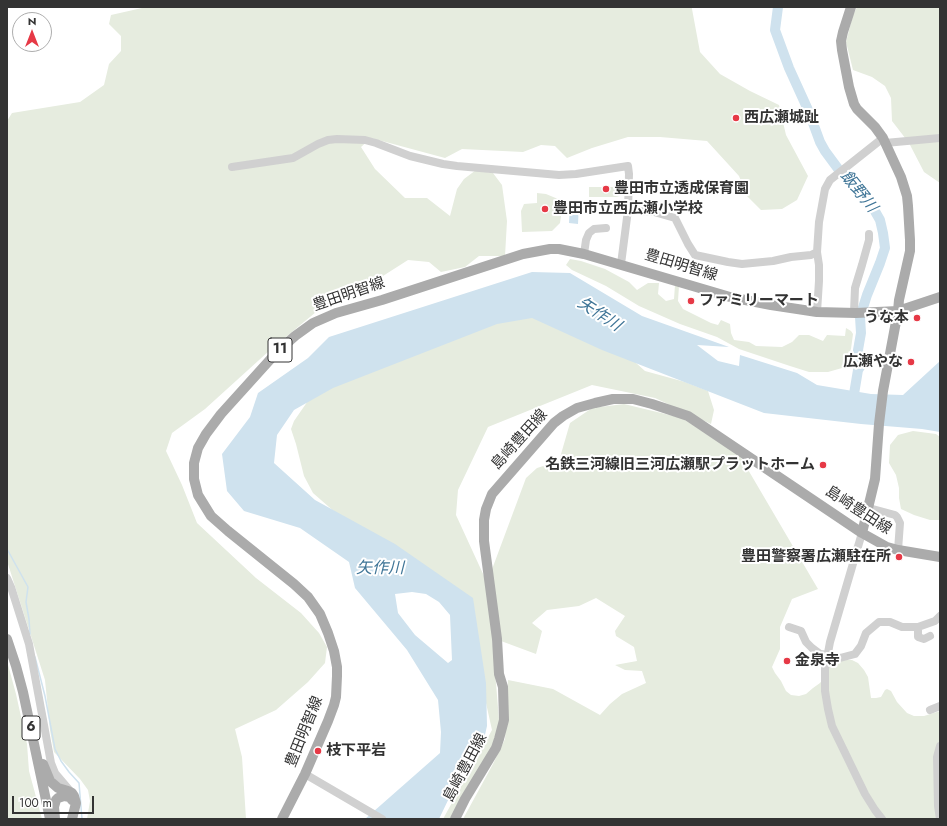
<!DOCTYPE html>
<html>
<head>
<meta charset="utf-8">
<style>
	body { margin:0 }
	#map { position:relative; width:947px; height:826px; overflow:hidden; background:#fff; font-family:Jost,sans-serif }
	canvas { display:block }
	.frame { position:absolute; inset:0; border:8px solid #333; pointer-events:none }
	.north { position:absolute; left:12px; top:12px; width:40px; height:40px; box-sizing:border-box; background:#fff; border:1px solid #adadad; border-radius:50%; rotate:0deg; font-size:11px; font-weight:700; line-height:16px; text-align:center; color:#333 }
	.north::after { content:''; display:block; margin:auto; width:14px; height:18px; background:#e63946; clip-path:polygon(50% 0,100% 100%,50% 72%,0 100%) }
	.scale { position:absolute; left:12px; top:796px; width:82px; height:18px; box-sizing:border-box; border:2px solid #333; border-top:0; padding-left:5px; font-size:12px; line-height:14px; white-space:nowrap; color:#333; -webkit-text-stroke:3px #fff; paint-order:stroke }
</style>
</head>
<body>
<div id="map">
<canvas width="947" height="826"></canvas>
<div class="frame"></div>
<div class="north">N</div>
<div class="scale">100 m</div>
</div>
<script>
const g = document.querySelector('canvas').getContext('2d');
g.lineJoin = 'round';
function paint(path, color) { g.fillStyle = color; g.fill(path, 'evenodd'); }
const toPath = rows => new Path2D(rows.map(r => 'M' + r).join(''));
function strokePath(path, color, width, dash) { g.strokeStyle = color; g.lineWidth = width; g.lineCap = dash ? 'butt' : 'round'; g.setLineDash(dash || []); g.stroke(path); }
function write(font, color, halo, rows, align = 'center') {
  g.font = font + ' Jost,"Noto Sans JP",sans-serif'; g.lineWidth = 4; g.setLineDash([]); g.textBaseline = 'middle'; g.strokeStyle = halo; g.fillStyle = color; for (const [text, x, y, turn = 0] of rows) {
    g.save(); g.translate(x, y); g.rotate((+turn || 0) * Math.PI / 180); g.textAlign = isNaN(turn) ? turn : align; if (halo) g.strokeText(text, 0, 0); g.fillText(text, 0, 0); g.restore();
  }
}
paint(toPath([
	[142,7,692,7,692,9,700,52,720,74,750,91,779,105,786,135,808,176,797,200,782,209,761,210,747,196,739,176,707,141,660,137,628,137,592,148,567,158,555,146,541,145,523,152,462,149,445,158,371,138,361,147,375,169,405,198,427,198,450,216,457,189,464,179,476,170,493,173,502,185,507,221,505,256,479,256,465,267,441,272,429,262,408,260,350,297,322,307,269,351,205,409,172,433,166,451,182,485,197,523,256,578,301,613,319,633,327,647,325,663,308,682,276,710,235,729,242,757,246,819,87,819,90,801,88,790,80,779,54,752,50,730,45,680,7,561,7,121,12,113,80,102,104,85,109,64,121,51,121,36,109,24,111,15,142,8],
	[857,7,940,7,940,183,924,172,909,143,892,121,891,98,885,86,872,77,853,70,846,42,853,15],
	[589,187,620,187,620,196,616,197,589,197],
	[537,193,546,194,558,199,562,210,560,223,552,231,522,232,521,211,524,204,537,203],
	[570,259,581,261,605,269,629,282,637,290,648,283,659,283,658,294,666,301,674,299,675,285,679,286,678,301,683,309,711,323,718,325,721,320,730,324,731,333,734,340,749,342,756,346,782,347,792,342,799,335,809,335,823,341,827,335,845,336,846,328,851,331,853,334,851,349,842,368,828,372,809,372,790,366,739,349,717,337,680,324,639,306,606,286,572,270,566,265],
	[541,312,626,354,645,371,685,382,708,391,714,410,711,424,655,398,592,385,488,427,458,490,456,515,484,576,489,598,500,732,452,819,443,819,492,730,480,676,472,606,345,521,313,493,304,476,296,444,291,429,294,421,312,395,476,328],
	[624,404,682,418,740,456,818,589,792,599,780,627,780,649,772,667,775,673,781,681,786,691,791,695,799,696,806,694,813,688,820,683,827,674,830,659,852,660,858,663,864,670,868,677,871,698,876,698,881,697,885,690,887,689,891,691,897,702,907,713,914,716,924,716,940,711,940,819,463,819,493,764,505,739,508,680,553,689,600,715,610,704,622,694,646,683,642,671,625,670,615,665,637,661,634,647,616,636,615,631,625,616,596,598,579,606,547,610,532,623,542,631,536,654,501,641,491,572,526,478,537,468,559,461,570,423,592,408],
	[913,431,936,434,940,437,940,520,930,520,914,515,901,509,899,498,899,488,896,475,889,463,890,445,898,435],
	[7,661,16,694,27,744,29,771,42,819,7,819]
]), '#e6ecdf');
paint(toPath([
	[570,204,579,204,578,224,569,223],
	[532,272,570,273,642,316,729,347,697,345,718,361,739,366,740,355,797,373,817,385,871,394,903,395,940,361,940,432,922,429,861,424,764,413,602,350,532,318,497,324,333,388,294,410,277,435,274,463,315,500,395,544,473,598,486,683,487,726,484,739,451,794,439,819,365,819,440,753,441,732,438,700,407,650,355,588,349,562,300,528,244,511,227,491,222,454,250,417,258,393,308,358,329,337],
	[412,592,426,594,439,602,450,615,452,660,448,663,415,635,398,613,395,594]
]), '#cfe2ee');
strokePath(toPath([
	[7,549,28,587,26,602,29,619,30,634],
	[35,657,45,696,55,749,61,761,69,772,79,783,82,819]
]), '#cfe2ee', 1.5);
strokePath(toPath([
	[778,7,775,30,789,68,809,112,820,142,825,151,839,170,872,206,880,220,883,233,885,248,880,263,867,295,860,317,861,333,858,350,859,357,863,362,858,370,854,394,851,403]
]), '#cfe2ee', 10);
strokePath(toPath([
	[885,143,940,138],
	[232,167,293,158,318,144,328,140,337,139,365,140,376,143,410,156,443,164,457,166,559,175,576,174,628,166,629,174,628,210,621,264],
	[628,210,654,212,675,218,688,244,695,255,728,262,742,264,773,261,791,257,811,255,817,252],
	[584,254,586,240,589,233,594,229,606,228],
	[817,312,819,281,819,265,817,252,819,222,825,189,830,180,883,138],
	[854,312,855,288,862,265,869,240,869,234],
	[869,508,895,515,897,517,900,523,898,550],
	[862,533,830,642,825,669,825,691,828,709,832,726,865,794,875,810,882,819],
	[7,578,11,587,29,644,51,763,55,773,72,793],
	[789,627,801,631,806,642,812,648,820,654,828,655,840,658,855,654,861,646,866,633,879,622,890,622,902,627,918,627,935,621,940,616],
	[918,627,918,637,924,639,930,636],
	[930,710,940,706],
	[305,774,382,819],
	[940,819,938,806,937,757,940,746]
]), '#d0d0d0', 8);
strokePath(toPath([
	[851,7,843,32,841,41,842,50,849,87,854,104,857,109,875,127,883,138,901,177,907,196,908,206,910,240,910,251,899,300,898,311,883,391,879,424,875,479,862,533],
	[7,639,16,666,23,692,50,819],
	[43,764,50,781,58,788,68,791,72,793,74,796,76,803,72,819],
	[55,819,54,807,56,800,58,798,64,796,70,797,72,800],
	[282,819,305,774,328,721,334,705,336,697,337,676,337,667,334,651,328,633,320,614,308,597,294,584,228,531,211,516,198,495,194,479,194,463,198,448,206,434,221,414,277,352,295,336,313,323,336,313,382,300,523,254,550,249,559,249,584,254,730,297,771,305,817,312,856,313,898,311,940,297],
	[455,819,465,799,496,748,499,739,504,720,503,687,499,674,497,639,484,541,484,520,486,509,492,494,554,423,563,416,577,408,595,403,613,399,633,399,652,404,688,416,862,533,887,547,898,550,940,557]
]), '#ababab', 10);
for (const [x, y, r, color] of [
	[736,118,4,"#e63946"],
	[606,189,4,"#e63946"],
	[545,209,4,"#e63946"],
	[691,301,4,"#e63946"],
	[917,318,4,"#e63946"],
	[911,362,4,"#e63946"],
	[823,465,4,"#e63946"],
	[899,557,4,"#e63946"],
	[787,661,4,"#e63946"],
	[318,751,4,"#e63946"]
]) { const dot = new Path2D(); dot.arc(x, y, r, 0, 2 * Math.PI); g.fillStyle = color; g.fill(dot); strokePath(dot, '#fff', 1.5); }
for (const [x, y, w] of [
	[280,350,24],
	[31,728,18]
]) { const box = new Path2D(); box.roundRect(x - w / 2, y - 12, w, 24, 3); g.fillStyle = '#fff'; g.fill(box); strokePath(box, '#333', 1); }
write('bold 14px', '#333', null, [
	["11",280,350],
	["6",31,728]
]);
write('bold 15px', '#333', '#fff', [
	["西広瀬城趾",744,118],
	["豊田市立透成保育園",614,189],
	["豊田市立西広瀬小学校",553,209],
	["ファミリーマート",699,301],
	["うな本",909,318,"right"],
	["広瀬やな",903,362,"right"],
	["名鉄三河線旧三河広瀬駅プラットホーム",815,465,"right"],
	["豊田警察署広瀬駐在所",891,557,"right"],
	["金泉寺",795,661],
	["枝下平岩",326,751]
], 'left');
write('15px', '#333', '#fff', [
	["豊田明智線",681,266,17],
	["豊田明智線",349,295,-19],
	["島崎豊田線",520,440,-48],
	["島崎豊田線",858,511,33],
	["豊田明智線",305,732,-68],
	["島崎豊田線",466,768,-62]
]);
write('italic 16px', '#3f7597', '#fff', [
	["飯野川",858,192,51],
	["矢作川",599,315,33],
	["矢作川",380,569]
]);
</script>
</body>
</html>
